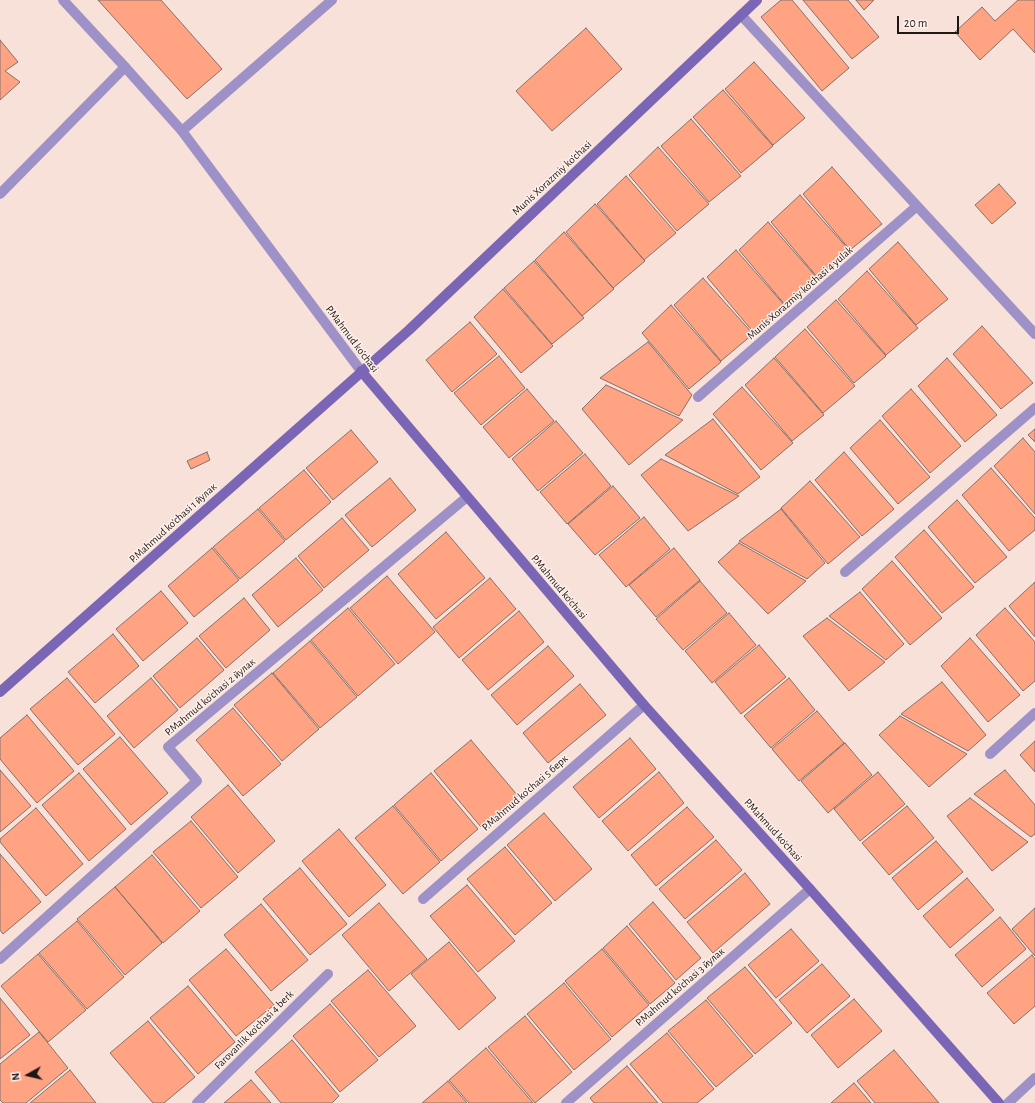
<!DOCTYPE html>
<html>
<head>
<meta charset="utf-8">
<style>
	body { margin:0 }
	#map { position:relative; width:1035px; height:1103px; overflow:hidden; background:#f7e1d8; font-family:"Alegreya Sans",sans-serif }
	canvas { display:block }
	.north { position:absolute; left:8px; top:1055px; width:40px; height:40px; -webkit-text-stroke:3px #fef0eb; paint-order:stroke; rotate:262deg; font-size:11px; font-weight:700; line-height:16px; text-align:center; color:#1e1714 }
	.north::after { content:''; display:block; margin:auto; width:14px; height:18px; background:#1e1714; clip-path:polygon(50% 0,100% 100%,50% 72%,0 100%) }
	.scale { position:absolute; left:897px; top:16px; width:62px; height:18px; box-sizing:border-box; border:2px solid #1e1714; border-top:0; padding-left:5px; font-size:12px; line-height:14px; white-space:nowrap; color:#1e1714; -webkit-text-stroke:3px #fef0eb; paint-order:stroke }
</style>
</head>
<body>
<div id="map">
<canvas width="1035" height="1103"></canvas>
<div class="north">N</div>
<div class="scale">20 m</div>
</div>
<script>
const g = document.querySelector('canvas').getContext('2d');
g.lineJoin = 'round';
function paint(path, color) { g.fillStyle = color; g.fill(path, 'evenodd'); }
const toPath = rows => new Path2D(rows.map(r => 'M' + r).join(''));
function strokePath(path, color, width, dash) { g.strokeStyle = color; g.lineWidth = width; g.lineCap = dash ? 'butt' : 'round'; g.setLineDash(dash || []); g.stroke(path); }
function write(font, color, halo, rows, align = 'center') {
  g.font = font + ' "Alegreya Sans",sans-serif'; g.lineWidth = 3; g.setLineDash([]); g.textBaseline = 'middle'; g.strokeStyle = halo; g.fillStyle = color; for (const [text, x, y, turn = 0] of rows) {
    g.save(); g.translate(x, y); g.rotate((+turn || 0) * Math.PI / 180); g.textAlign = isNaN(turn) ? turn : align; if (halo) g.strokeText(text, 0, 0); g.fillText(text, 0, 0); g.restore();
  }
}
const building = toPath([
	[98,0,161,0,222,69,187,99,98,0],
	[781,0,792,0,849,68,822,91,761,17,781,0],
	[803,0,848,0,879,37,852,59,803,0],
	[856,0,874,0,864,10,856,0],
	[1018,0,1035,0,1035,53,1013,29,980,60,955,32,982,7,995,21,1018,0],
	[586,28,622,69,552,131,516,91,586,28],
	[0,40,18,62,5,71,20,82,0,100,0,40],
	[754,62,805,118,773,145,725,89,754,62],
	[723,90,773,146,741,173,693,117,723,90],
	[691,119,741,176,709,202,661,146,691,119],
	[658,147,709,204,677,231,629,175,658,147],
	[832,167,882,224,850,250,803,194,832,167],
	[626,176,676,233,644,260,597,204,626,176],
	[999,184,1016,203,992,224,975,205,999,184],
	[800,195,850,251,818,278,771,222,800,195],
	[595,204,645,261,613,288,566,232,595,204],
	[768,222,818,279,786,306,739,250,768,222],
	[564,232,614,289,582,316,535,260,564,232],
	[898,242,948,299,916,325,869,269,898,242],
	[736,250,786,307,754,333,707,277,736,250],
	[534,261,584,318,552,344,504,288,534,261],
	[867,271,918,328,886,355,838,299,867,271],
	[703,278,753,334,721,361,674,305,703,278],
	[503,289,553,346,521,373,474,317,503,289],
	[836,300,886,356,854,383,807,327,836,300],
	[671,305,721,362,689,389,642,333,671,305],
	[470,322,497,354,452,392,426,360,470,322],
	[982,326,1033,383,1001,409,953,354,982,326],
	[805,329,855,386,823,413,775,357,805,329],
	[648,342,692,395,679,416,600,378,648,342],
	[499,356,525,388,481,425,454,393,499,356],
	[774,358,824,415,792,441,745,385,774,358],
	[947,358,997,415,965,442,918,386,947,358],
	[606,385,683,420,629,465,582,409,606,385],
	[742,387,793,443,761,470,713,414,742,387],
	[527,389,554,421,509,458,483,427,527,389],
	[911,389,961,446,930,473,882,416,911,389],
	[713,419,760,477,738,494,665,455,713,419],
	[880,420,930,477,898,504,850,448,880,420],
	[556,421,583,453,538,491,512,459,556,421],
	[1035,429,1035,442,1028,435,1035,429],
	[351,430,378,462,333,500,306,468,351,430],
	[1023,438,1035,452,1035,514,994,466,1023,438],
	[207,452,210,460,191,469,187,461,207,452],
	[844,452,894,509,862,536,815,480,844,452],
	[585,454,611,486,567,524,540,492,585,454],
	[661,459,739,496,688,531,641,475,661,459],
	[991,468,1035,518,1035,530,1009,551,962,495,991,468],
	[304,470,331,502,286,540,259,508,304,470],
	[390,478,416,510,372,547,345,515,390,478],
	[810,481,860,537,828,564,781,508,810,481],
	[613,486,640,518,595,555,568,524,613,486],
	[957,500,1007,557,975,583,928,527,957,500],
	[258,509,285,541,240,579,213,547,258,509],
	[781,509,825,563,807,579,739,541,781,509],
	[644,517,670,549,626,587,599,555,644,517],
	[342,518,369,550,324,588,298,556,342,518],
	[924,530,974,587,942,613,895,557,924,530],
	[446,532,485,578,436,619,398,574,446,532],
	[739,543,806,581,768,614,718,562,739,543],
	[212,548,239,580,194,617,168,586,212,548],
	[674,548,700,580,656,617,629,585,674,548],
	[296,558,323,590,278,627,252,595,296,558],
	[892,561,942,618,910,645,862,589,892,561],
	[387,576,435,632,398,664,350,608,387,576],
	[490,578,516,609,459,658,433,627,490,578],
	[700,581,727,613,683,650,656,619,700,581],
	[1035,582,1035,637,1009,606,1035,582],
	[161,591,188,623,143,661,116,629,161,591],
	[860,592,904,644,886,660,829,616,860,592],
	[244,598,270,630,226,668,199,636,244,598],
	[348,608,395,664,358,696,311,640,348,608],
	[1005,608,1035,642,1035,681,1023,691,976,635,1005,608],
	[519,611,544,642,488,690,462,660,519,611],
	[729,613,756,645,712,683,685,651,729,613],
	[827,618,885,662,849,691,803,636,827,618],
	[113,634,139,666,95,703,68,672,113,634],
	[197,638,224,670,180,708,153,676,197,638],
	[970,638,1020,695,988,722,941,666,970,638],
	[310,641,357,697,320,728,273,673,310,641],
	[759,645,786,677,741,714,715,682,759,645],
	[548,646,574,676,517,725,491,695,548,646],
	[272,673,319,729,282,761,234,705,272,673],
	[67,678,115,734,78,765,30,709,67,678],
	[151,678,178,710,134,748,107,716,151,678],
	[789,678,815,710,771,748,744,716,789,678],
	[942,682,986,735,968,751,901,714,942,682],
	[580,684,606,715,548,763,523,733,580,684],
	[233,708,281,764,243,796,196,740,233,708],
	[817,711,844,743,799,781,772,749,817,711],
	[27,715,74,771,37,803,0,759,0,738,27,715],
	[900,716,967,754,929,787,879,735,900,716],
	[120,737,168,793,131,825,83,769,120,737],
	[630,738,656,769,599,818,573,787,630,738],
	[471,740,518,796,481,827,434,771,471,740],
	[1035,741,1035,772,1020,755,1035,741],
	[845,743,872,775,828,813,801,781,845,743],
	[0,770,31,806,0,832,0,770],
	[1005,770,1035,805,1035,834,1031,837,974,794,1005,770],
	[659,772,684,803,628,851,602,821,659,772],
	[878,772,905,804,860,841,834,809,878,772],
	[79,773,126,829,89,861,42,805,79,773],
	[431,773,478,829,441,861,394,805,431,773],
	[228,785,275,841,238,873,191,817,228,785],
	[970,798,1028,842,992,871,947,816,970,798],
	[393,806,440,862,403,894,355,838,393,806],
	[907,806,934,838,889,875,862,843,907,806],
	[687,807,714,837,656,886,631,855,687,807],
	[36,808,83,864,46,896,0,842,0,839,36,808],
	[544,813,592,869,555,901,507,845,544,813],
	[191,821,238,877,201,908,153,852,191,821],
	[339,829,386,885,349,917,302,861,339,829],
	[716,840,742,870,685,919,659,889,716,840],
	[936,841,963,872,918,910,892,878,936,841],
	[505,847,552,903,515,935,467,879,505,847],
	[0,854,41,902,3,934,0,930,0,854],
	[152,855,200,911,163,943,115,887,152,855],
	[300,868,347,924,310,955,263,899,300,868],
	[745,873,770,904,713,953,687,922,745,873],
	[967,878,994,910,950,948,923,916,967,878],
	[467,885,515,941,478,972,430,916,467,885],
	[115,887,162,943,125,975,77,919,115,887],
	[653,902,701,958,676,980,629,924,653,902],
	[379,903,427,959,389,991,342,935,379,903],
	[261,904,308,960,271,991,224,935,261,904],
	[1035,908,1035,956,1012,929,1035,908],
	[1000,917,1026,949,982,987,955,955,1000,917],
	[77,921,124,977,87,1009,39,953,77,921],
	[627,926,675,983,650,1004,603,948,627,926],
	[791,929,819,961,776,998,748,965,791,929],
	[449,942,496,998,459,1030,411,974,449,942],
	[226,949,274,1005,236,1036,189,980,226,949],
	[602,949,649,1005,612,1037,565,981,602,949],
	[38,954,86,1010,48,1042,1,986,38,954],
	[1032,955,1035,959,1035,1006,1014,1024,987,993,1032,955],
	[822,964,850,996,807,1033,779,1000,822,964],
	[745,967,792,1023,755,1054,707,998,745,967],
	[368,970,416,1026,379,1057,331,1001,368,970],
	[564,983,611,1039,574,1070,527,1014,564,983],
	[188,986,235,1042,198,1074,150,1018,188,986],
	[0,998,30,1035,0,1059,0,998],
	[854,999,882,1031,838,1068,811,1035,854,999],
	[706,1000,753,1056,716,1087,668,1031,706,1000],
	[330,1004,378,1060,340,1092,293,1036,330,1004],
	[525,1016,572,1072,535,1103,488,1047,525,1016],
	[148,1021,195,1077,164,1103,153,1103,110,1053,148,1021],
	[39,1032,68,1068,26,1103,3,1103,0,1100,0,1064,39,1032],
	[667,1033,714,1089,697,1103,663,1103,630,1064,667,1033],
	[292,1040,339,1096,332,1103,281,1103,255,1072,292,1040],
	[486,1048,533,1103,469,1103,449,1080,486,1048],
	[894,1050,939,1103,875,1103,857,1081,894,1050],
	[627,1066,658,1103,594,1103,590,1098,627,1066],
	[70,1070,96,1103,30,1103,70,1070],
	[251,1080,271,1103,224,1103,251,1080],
	[448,1081,467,1103,422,1103,448,1081],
	[854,1083,871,1103,831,1103,854,1083]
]);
paint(building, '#ffa383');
strokePath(building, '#84706a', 1);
strokePath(toPath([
	[182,131,332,0],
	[0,194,125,67]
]), '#9d91c8', 10);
strokePath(toPath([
	[63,0,125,67,182,131,361,371],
	[741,15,1035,334],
	[698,397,917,206],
	[845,572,1035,408],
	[990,754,1035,713],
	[423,899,644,705],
	[0,959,197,781,168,747,467,497],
	[197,1103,328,974],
	[566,1103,810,889],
	[1008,1103,1035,1078]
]), '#9d91c8', 10);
strokePath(toPath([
	[361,371,644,705,810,889,999,1103],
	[0,692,409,330,757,0]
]), '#7b66b6', 10);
write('11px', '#1e1714', '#fef0eb', [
	["Munis Xorazmiy ko'chasi",552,178,-43],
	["Munis Xorazmiy ko'chasi 4 yulak",800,293,-41],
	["P.Mahmud ko'chasi",352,339,53],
	["P.Mahmud ko'chasi 1 йулак",173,523,-42],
	["P.Mahmud ko'chasi",559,587,50],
	["P.Mahmud ko'chasi 2 йулак",210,697,-40],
	["P.Mahmud ko'chasi 5 берк",525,793,-41],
	["P.Mahmud ko'chasi",773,830,48],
	["P.Mahmud ko'chasi 3 йулак",680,987,-41],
	["Farovanlik ko'chasi 4 berk",254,1030,-45]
]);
</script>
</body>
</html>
